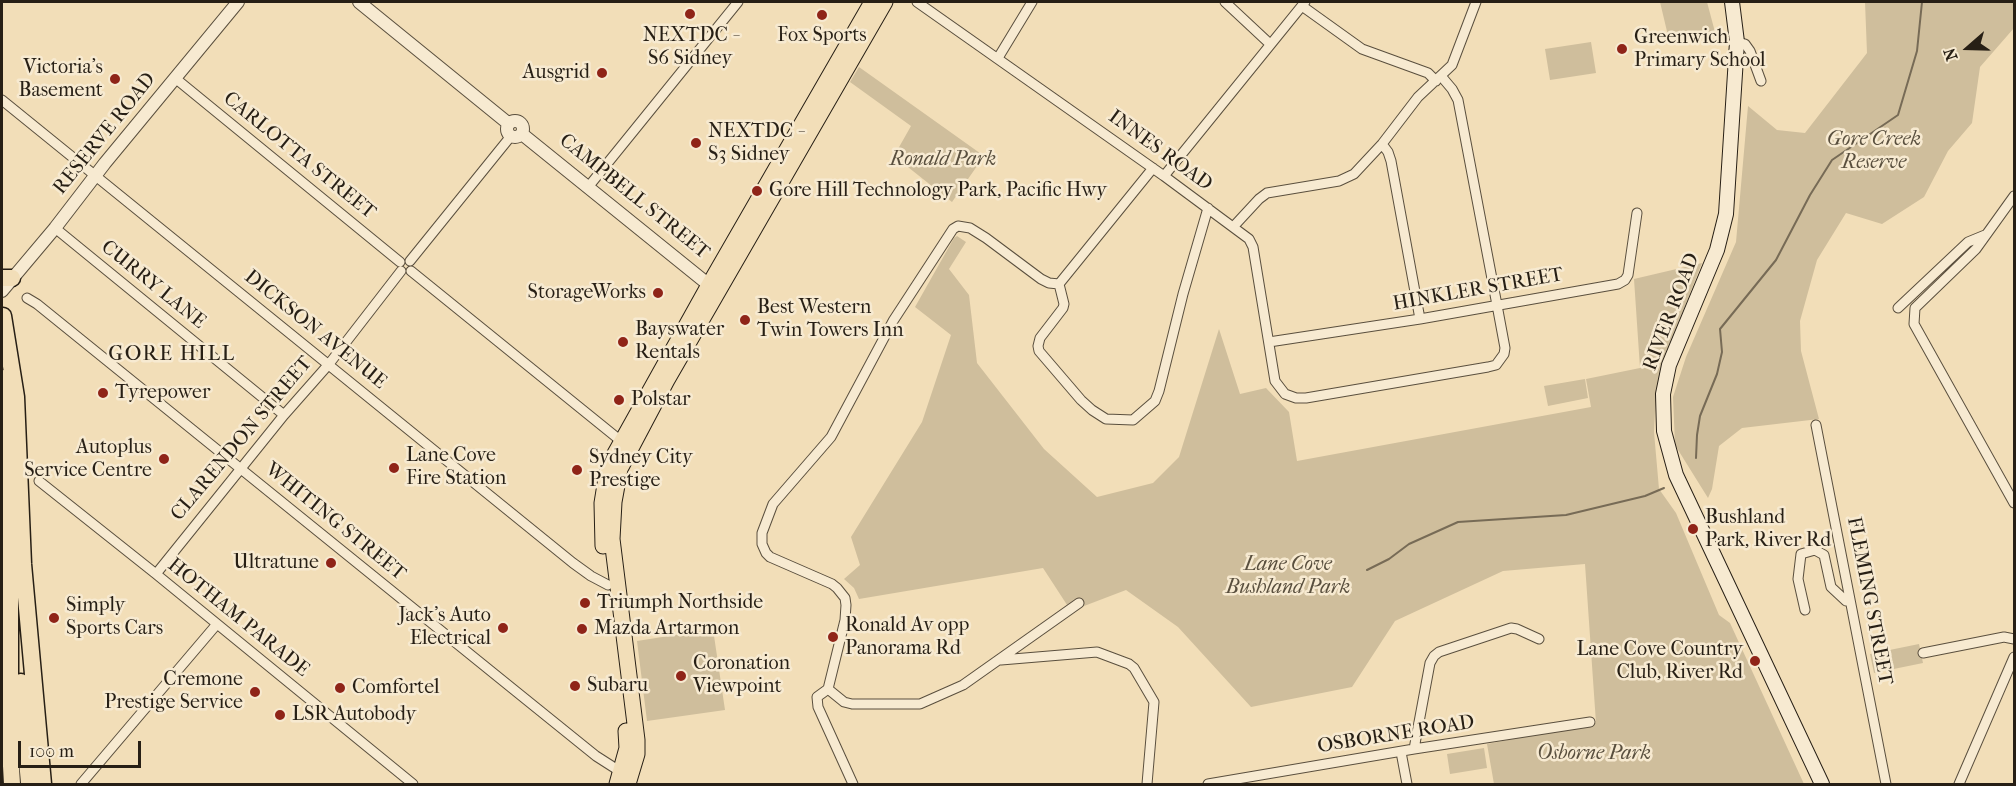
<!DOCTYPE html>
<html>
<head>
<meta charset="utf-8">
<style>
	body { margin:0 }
	#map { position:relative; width:2016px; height:786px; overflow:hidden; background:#f2deb8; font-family:"IM FELL French Canon",serif }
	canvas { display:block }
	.frame { position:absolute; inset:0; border:3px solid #271f15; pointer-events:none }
	.north { position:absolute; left:1938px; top:18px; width:60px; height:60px; -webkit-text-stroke:4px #f7ead1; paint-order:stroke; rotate:250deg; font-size:16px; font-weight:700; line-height:24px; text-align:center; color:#271f15 }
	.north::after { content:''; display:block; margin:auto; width:21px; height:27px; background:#271f15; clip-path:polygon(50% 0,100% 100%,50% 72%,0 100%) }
	.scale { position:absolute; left:18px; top:741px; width:123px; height:27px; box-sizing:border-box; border:3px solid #271f15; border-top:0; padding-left:8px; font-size:18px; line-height:21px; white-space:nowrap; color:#271f15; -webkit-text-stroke:4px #f7ead1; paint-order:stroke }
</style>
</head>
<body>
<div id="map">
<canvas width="2016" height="786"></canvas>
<div class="frame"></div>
<div class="north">N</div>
<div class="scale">100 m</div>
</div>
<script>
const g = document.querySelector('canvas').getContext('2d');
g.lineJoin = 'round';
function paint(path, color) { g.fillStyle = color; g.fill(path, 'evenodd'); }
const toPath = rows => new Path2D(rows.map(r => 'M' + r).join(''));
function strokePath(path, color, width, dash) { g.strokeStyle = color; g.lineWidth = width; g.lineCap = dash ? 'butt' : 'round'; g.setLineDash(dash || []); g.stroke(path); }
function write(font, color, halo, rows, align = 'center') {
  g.font = font + ' "IM FELL French Canon",serif'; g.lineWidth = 5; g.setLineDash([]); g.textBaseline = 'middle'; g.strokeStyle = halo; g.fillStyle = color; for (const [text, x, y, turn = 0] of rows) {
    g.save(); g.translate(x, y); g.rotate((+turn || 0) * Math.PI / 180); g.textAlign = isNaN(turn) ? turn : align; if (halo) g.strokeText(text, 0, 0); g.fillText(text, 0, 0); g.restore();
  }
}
paint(toPath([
	[1660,2,1707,2,1715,32,1670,44],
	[1865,2,2014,2,2014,28,1980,67,1972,123,1948,151,1924,197,1882,224,1846,213,1817,260,1800,321,1801,351,1819,419,1742,428,1719,446,1712,489,1708,498,1675,445,1673,397,1686,357,1736,242,1748,106,1777,130,1805,133,1867,53],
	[1591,42,1596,73,1550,80,1545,49],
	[859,67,984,156,952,202,894,156,911,126,850,82],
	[957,236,966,242,949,269,969,295,977,363,1044,449,1097,497,1153,483,1179,457,1219,329,1240,394,1266,388,1289,412,1297,461,1591,407,1586,379,1640,368,1634,279,1702,263,1668,349,1656,391,1654,432,1659,489,1676,513,1719,615,1730,623,1804,784,1494,784,1487,744,1596,723,1585,564,1503,571,1395,621,1352,687,1251,707,1178,627,1126,590,1071,611,1043,568,859,599,854,588,844,579,860,565,851,537,922,422,951,335,915,307,954,238],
	[1585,379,1588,398,1548,406,1544,386],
	[713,629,725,710,647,721,637,641],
	[1919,644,1923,663,1874,673,1870,654],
	[1484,748,1487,768,1450,774,1447,754]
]), '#cfbe9c');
strokePath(toPath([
	[1696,458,1697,435,1700,416,1717,374,1722,352,1720,329,1776,260,1810,195,1832,160,1898,115,1917,51,1922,2],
	[1367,570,1389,559,1409,544,1458,522,1566,515,1645,496,1664,488]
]), '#776b56', 2);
const minor = toPath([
	[917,2,1164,176,1249,239,1253,247,1275,381,1285,394,1296,398,1306,398,1488,367,1496,365,1504,354,1505,348,1497,305,1458,100,1452,89,1441,76],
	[1225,2,1270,44],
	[1302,6,1362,49,1428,73,1436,81],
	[1737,42,1745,44,1750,51,1761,81],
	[998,58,1032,2],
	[175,78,400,262],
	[2,100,573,563,591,576,608,585],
	[1382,144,1388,152,1391,161,1420,319],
	[1164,176,1305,2],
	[589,186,738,2],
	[2014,196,1976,249,1915,308,1914,324,2014,503],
	[1234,226,1259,199,1267,193,1339,181,1354,174,1382,144,1418,97,1452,65,1476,2],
	[55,228,284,415],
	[410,261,511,136],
	[411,271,621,441],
	[1059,284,1064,304,1063,308,1040,338,1038,346,1039,351,1081,400,1092,410,1106,419,1133,420,1155,401,1159,391,1183,294,1208,208],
	[27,298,37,304,513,689,596,756,621,772],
	[1898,308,1968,242,1985,235],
	[1269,342,1420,319,1618,284,1625,280,1628,275,1637,213],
	[1816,425,1886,784],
	[39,481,156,574,413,784],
	[156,574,284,415,329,364,401,271],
	[1805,610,1798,579,1801,554,1815,550,1824,555,1831,587,1846,601,1850,601],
	[1923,653,2004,637,2014,639],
	[1001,660,1097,652,1129,664,1134,668,1154,702,1147,784],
	[828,689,845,620,846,605,845,598,837,588,832,584,770,557,766,553,762,544,762,533,773,504,831,437,893,321,953,229,958,226,970,228,986,238,1041,279,1049,283,1059,284,1153,168],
	[828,689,844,702,852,704,920,704,963,685,1079,603],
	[828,689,817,697,818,707,853,784],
	[1414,749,1430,663,1434,656,1439,652,1511,628,1517,629,1539,639],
	[1401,752,1407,784],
	[81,784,217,624],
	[1208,784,1414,749,1590,722],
	[1959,784,2014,657]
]);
const tertiary = toPath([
	[359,2,509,124],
	'507 129a8 8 0 1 1 16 0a8 8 0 1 1-16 0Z',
	[522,134,709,285],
	[2,291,55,228,105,163,238,2]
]);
const secondary = toPath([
	[1732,2,1737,42,1726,214,1717,250,1669,365,1663,394,1664,431,1676,475,1822,784]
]);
const primary = toPath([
	[603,546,602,503,607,472,612,459,709,285,872,2],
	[617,784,627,748,626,731],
	[628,784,637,754,637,740,612,539,614,502,620,469,667,380,885,2]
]);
const motorway = toPath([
	[2,278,12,278],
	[3,316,16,397,23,564,43,784],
	[2,378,6,429,10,584,10,759],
	[21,682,29,784],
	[10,748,12,784]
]);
strokePath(minor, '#5a4f3e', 11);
strokePath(tertiary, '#5a4f3e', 14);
strokePath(secondary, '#271f15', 16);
strokePath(primary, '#271f15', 17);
strokePath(motorway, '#271f15', 19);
strokePath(minor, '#f7ead1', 9);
strokePath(tertiary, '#f7ead1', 12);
strokePath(secondary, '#f7ead1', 14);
strokePath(primary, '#f2deb8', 15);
strokePath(motorway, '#f2deb8', 16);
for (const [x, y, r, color] of [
	[690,14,6,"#8f2418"],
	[822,15,6,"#8f2418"],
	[1622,49,6,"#8f2418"],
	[602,73,6,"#8f2418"],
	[115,79,6,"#8f2418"],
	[696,143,6,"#8f2418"],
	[757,191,6,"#8f2418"],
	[658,293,6,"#8f2418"],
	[745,320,6,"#8f2418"],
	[623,342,6,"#8f2418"],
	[103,393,6,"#8f2418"],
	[619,400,6,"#8f2418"],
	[164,459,6,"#8f2418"],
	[394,468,6,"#8f2418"],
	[577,470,6,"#8f2418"],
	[1693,529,6,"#8f2418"],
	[331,563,6,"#8f2418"],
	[585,603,6,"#8f2418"],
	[54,618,6,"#8f2418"],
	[503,628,6,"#8f2418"],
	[582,629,6,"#8f2418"],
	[833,637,6,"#8f2418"],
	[1755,661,6,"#8f2418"],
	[681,676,6,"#8f2418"],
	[575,686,6,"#8f2418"],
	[340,688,6,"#8f2418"],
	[255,692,6,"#8f2418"],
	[280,715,6,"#8f2418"]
]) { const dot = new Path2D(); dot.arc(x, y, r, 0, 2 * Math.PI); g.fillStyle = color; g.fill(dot); strokePath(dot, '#f7ead1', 2); }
write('20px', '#271f15', '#f7ead1', [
	["NEXTDC -",690,36,"center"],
	["S6 Sidney",690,59,"center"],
	["Fox Sports",822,36,"center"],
	["Greenwich",1634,38],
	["Primary School",1634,61],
	["Victoria's",103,68,"right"],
	["Basement",103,91,"right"],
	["Ausgrid",590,73,"right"],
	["NEXTDC -",708,132],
	["S3 Sidney",708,155],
	["Gore Hill Technology Park, Pacific Hwy",769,191],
	["StorageWorks",646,293,"right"],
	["Best Western",757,308],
	["Twin Towers Inn",757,331],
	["Bayswater",635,330],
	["Rentals",635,353],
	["Tyrepower",115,393],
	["Polstar",631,400],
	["Autoplus",152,448,"right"],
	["Service Centre",152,471,"right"],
	["Lane Cove",406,456],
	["Fire Station",406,479],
	["Sydney City",589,458],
	["Prestige",589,481],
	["Bushland",1705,518],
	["Park, River Rd",1705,541],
	["Ultratune",319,563,"right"],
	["Triumph Northside",597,603],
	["Simply",66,606],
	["Sports Cars",66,629],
	["Jack's Auto",491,616,"right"],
	["Electrical",491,639,"right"],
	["Ronald Av opp",845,626],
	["Panorama Rd",845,649],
	["Mazda Artarmon",594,629],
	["Lane Cove Country",1743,650,"right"],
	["Club, River Rd",1743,673,"right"],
	["Coronation",693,664],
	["Viewpoint",693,687],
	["Cremone",243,680,"right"],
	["Prestige Service",243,703,"right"],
	["Subaru",587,686],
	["Comfortel",352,688],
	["LSR Autobody",292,715]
], 'left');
write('20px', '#271f15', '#f7ead1', [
	["RESERVE ROAD",105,134,-51],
	["INNES ROAD",1160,151,36],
	["CARLOTTA STREET",299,156,39],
	["CAMPBELL STREET",634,197,39],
	["CURRY LANE",153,285,39],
	["HINKLER STREET",1478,290,-10],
	["RIVER ROAD",1672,312,-69],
	["DICKSON AVENUE",315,330,39],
	["CLARENDON STREET",242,439,-50],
	["WHITING STREET",335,522,39],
	["FLEMING STREET",1869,601,79],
	["HOTHAM PARADE",238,618,39],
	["OSBORNE ROAD",1396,735,-9]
]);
write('italic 20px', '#594f3e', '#f7ead1', [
	["Gore Creek",1874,140],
	["Reserve",1874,163],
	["Ronald Park",943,160],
	["Lane Cove",1288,565],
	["Bushland Park",1288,588],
	["Osborne Park",1594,754]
]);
g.letterSpacing = '1.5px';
write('21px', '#271f15', '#f7ead1', [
	["GORE HILL",172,355]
]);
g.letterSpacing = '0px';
</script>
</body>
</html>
